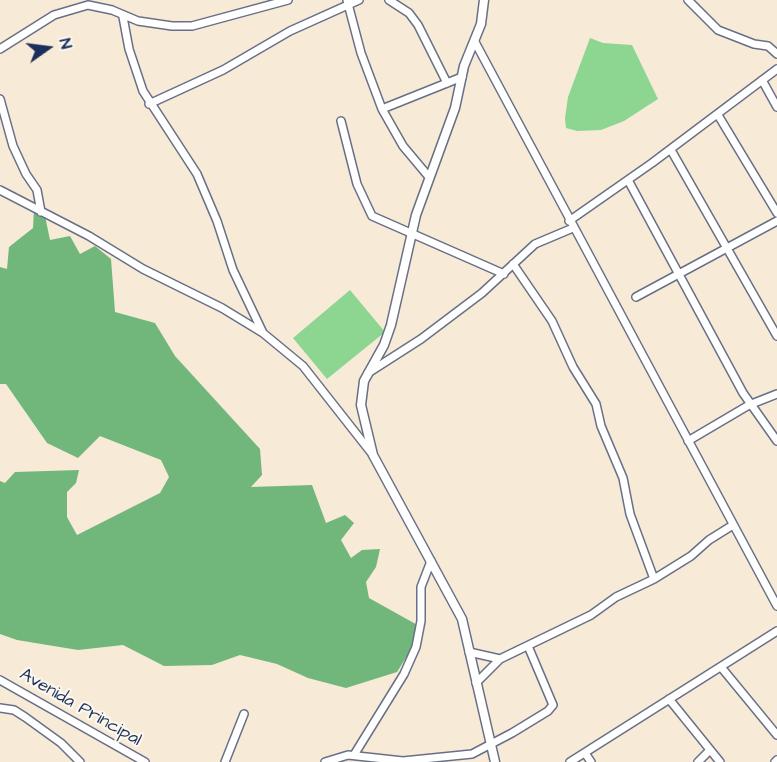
<!DOCTYPE html>
<html>
<head>
<meta charset="utf-8">
<style>
	body { margin:0 }
	#map { position:relative; width:777px; height:762px; overflow:hidden; background:#f7ead6; font-family:"Architects Daughter",sans-serif }
	canvas { display:block }
	.north { position:absolute; left:18px; top:18px; width:60px; height:60px; -webkit-text-stroke:4px #fbf7ec; paint-order:stroke; rotate:76deg; font-size:16px; font-weight:700; line-height:24px; text-align:center; color:#1b2f5e }
	.north::after { content:''; display:block; margin:auto; width:21px; height:27px; background:#1b2f5e; clip-path:polygon(50% 0,100% 100%,50% 72%,0 100%) }
</style>
</head>
<body>
<div id="map">
<canvas width="777" height="762"></canvas>
<div class="north">N</div>
</div>
<script>
const g = document.querySelector('canvas').getContext('2d');
g.lineJoin = 'round';
function paint(path, color) { g.fillStyle = color; g.fill(path, 'evenodd'); }
const toPath = rows => new Path2D(rows.map(r => 'M' + r).join(''));
function strokePath(path, color, width, dash) { g.strokeStyle = color; g.lineWidth = width; g.lineCap = dash ? 'butt' : 'round'; g.setLineDash(dash || []); g.stroke(path); }
function write(font, color, halo, rows, align = 'center') {
  g.font = font + ' "Architects Daughter",sans-serif'; g.lineWidth = 4.5; g.setLineDash([]); g.textBaseline = 'middle'; g.strokeStyle = halo; g.fillStyle = color; for (const [text, x, y, turn = 0] of rows) {
    g.save(); g.translate(x, y); g.rotate((+turn || 0) * Math.PI / 180); g.textAlign = isNaN(turn) ? turn : align; if (halo) g.strokeText(text, 0, 0); g.fillText(text, 0, 0); g.restore();
  }
}
paint(toPath([
	[590,38,603,43,632,45,658,99,624,121,601,130,577,131,566,128,565,118,568,97],
	[350,290,385,332,327,379,293,338]
]), '#8cd692');
paint(toPath([
	[34,208,44,211,50,240,70,236,80,254,95,246,111,259,115,312,155,323,175,356,260,449,262,475,251,487,312,485,326,523,345,515,354,523,341,540,351,558,362,550,380,549,376,567,366,582,369,598,421,627,414,645,397,672,346,688,308,678,277,664,240,655,212,665,164,666,123,645,78,650,17,640,0,634,0,481,5,483,15,472,79,470,76,483,67,492,67,517,77,535,160,493,169,477,161,460,100,436,78,458,47,443,6,384,0,384,0,267,7,269,9,247,33,228]
]), '#71b77c');
const minor = toPath([
	[347,0,361,53,382,109,403,146,429,177],
	[389,0,409,13,418,25,447,83],
	[688,0,718,30,754,44,768,46,777,54],
	[123,17,129,49,143,91,197,174,217,221,233,270,263,333],
	[475,42,777,606],
	[0,49,54,15,88,5,112,10,138,21,172,26,192,26,288,0],
	[762,80,777,107],
	[0,99,13,146,26,174,37,190,41,212],
	[149,104,223,70,290,31,359,0],
	[382,109,462,77],
	[718,115,777,213],
	[341,121,357,184,372,216,504,274],
	[671,150,777,336],
	[628,180,743,393,777,441],
	[0,190,89,236,143,269,222,308,263,333,303,366,373,455],
	[569,221,652,163,777,69],
	[513,264,552,321,573,367,596,404,601,426,623,478,630,514,654,579],
	[636,297,777,221],
	[368,373,421,339,482,293,535,244,573,228],
	[688,441,749,405,777,394],
	[469,652,500,659],
	[721,667,777,735],
	[0,680,145,762],
	[476,683,500,659,591,615,616,597,654,579,691,556,709,540,733,525],
	[669,699,720,762],
	[0,708,14,710,25,717,61,743,80,762],
	[585,753,591,762],
	[354,755,404,674,416,647,421,621,421,587,431,561],
	[225,762,244,714],
	[325,762,348,755,403,761,472,754,512,733,548,711,553,705,528,646],
	[570,762,777,631],
	[698,762,710,750],
	[775,762,777,760]
]);
const tertiary = toPath([
	[484,0,481,24,464,66,455,108,416,215,391,325,384,345,364,381,361,405,373,455,462,619,495,762]
]);
strokePath(minor, '#687088', 10);
strokePath(tertiary, '#687088', 11);
strokePath(minor, '#fff', 7);
strokePath(tertiary, '#fff', 8);
write('18px', '#1b2f5e', '#fbf7ec', [
	["Avenida Principal",80,708,30]
]);
</script>
</body>
</html>
